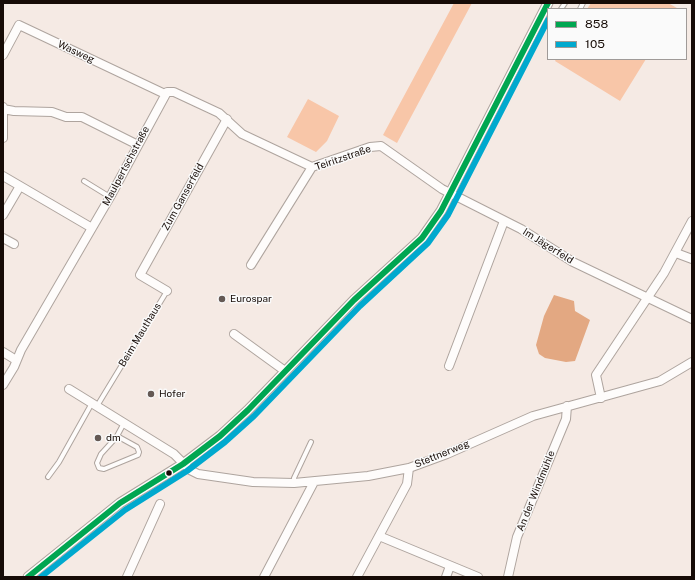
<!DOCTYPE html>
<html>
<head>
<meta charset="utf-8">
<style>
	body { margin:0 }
	#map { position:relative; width:695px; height:580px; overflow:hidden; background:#f5eae4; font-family:"Public Sans",sans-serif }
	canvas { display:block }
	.frame { position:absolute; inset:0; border:4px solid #160b06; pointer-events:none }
	.legend { position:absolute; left:547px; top:8px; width:140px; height:52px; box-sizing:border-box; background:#fafafa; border:1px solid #9f9a98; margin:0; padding:5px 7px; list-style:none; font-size:12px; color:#160b06 }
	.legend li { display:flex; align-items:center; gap:8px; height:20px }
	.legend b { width:20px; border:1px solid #9f9a98 }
</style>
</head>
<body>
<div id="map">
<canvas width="695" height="580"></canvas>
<div class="frame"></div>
<ul class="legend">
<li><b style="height:5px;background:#00a651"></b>858</li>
<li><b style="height:5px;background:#00a9ce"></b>105</li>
</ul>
</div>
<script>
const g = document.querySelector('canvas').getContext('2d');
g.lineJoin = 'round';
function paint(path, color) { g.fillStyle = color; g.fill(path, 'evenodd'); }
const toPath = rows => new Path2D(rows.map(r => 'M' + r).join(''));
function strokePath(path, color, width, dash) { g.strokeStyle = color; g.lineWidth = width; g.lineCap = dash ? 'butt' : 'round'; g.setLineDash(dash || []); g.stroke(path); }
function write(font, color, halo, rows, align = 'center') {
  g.font = font + ' "Public Sans",sans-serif'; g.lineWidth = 3; g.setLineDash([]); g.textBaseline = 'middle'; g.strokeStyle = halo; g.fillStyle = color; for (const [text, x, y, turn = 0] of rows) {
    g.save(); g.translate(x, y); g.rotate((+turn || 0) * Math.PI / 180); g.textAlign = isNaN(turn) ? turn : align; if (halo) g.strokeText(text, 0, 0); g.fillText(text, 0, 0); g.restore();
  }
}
paint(toPath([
	[454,3,472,3,397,143,383,135],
	[591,3,668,3,677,8,587,9],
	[556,59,646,59,620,101,555,61],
	[308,99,339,116,327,141,316,152,287,137]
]), '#f8c6a8');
paint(toPath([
	[554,295,574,301,575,311,590,320,575,361,566,362,545,358,539,354,536,345,544,316]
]), '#e3a882');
const service = toPath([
	[561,9,565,3],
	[580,9,583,3],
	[84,181,110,197],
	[97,406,167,291],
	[117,436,137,447,139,452,138,455,104,469,99,468,97,463,101,454,112,442,117,436,124,423],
	[48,477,59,462,92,403],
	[294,483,294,478,311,442]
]);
const minor = toPath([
	[3,55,19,25,165,94],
	[3,107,3,138],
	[3,109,14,111,52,112,66,117,82,117,138,145],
	[3,176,92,228],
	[3,215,20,186],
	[3,238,14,244],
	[676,253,692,259],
	[251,265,312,167,370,147,381,146,442,189,521,229,573,262,692,319],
	[167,291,140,275,227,119],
	[234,334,285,371],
	[3,352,16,360],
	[449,366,504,221],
	[3,385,14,367,21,350,110,197,167,92,174,92,219,113,242,134,312,167],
	[69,389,174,454,190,470,198,474,253,482,294,483,368,476,409,468,447,454,533,416,660,381,692,362],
	[601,398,596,375,664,273,692,221],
	[379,536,478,577],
	[127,577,160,504],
	[264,577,314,482],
	[357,577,407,484,409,468],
	[446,577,450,566],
	[508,577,517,537,566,419,567,406]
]);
const tertiary = toPath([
	[28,577,120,503,183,464,220,436,248,410,354,300,422,238,441,211,548,3]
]);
strokePath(service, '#aea49e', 6);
strokePath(minor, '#aea49e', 10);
strokePath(tertiary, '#aea49e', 11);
strokePath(service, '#fefcfb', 4);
strokePath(minor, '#fefcfb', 8);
strokePath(tertiary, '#fefcfb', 9);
strokePath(toPath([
	[28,577,120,503,183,464,220,436,248,410,354,300,422,238,441,211,548,3]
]), '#00a651', 6);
strokePath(toPath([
	[41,577,125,510,187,471,225,442,254,416,360,306,428,243,448,215,548,20]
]), '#00a9ce', 6);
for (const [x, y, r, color] of [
	[222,299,4,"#645954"],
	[151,394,4,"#645954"],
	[98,438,4,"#645954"],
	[169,473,3.5,"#160b06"]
]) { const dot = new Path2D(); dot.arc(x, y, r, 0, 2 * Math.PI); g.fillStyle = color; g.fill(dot); strokePath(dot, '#fafafa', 1.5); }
write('10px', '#160b06', '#fafafa', [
	["Wasweg",76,52,25],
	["Teiritzstraße",343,158,-19],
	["Maulpertschstraße",126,166,-62],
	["Zum Ganserfeld",183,197,-61],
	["Im Jägerfeld",548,246,32],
	["Beim Mauthaus",140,335,-59],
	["Stettnerweg",442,454,-22],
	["An der Windmühle",536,491,-68]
]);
write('10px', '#160b06', '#fafafa', [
	["Eurospar",230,299],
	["Hofer",159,394],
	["dm",106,438]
], 'left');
</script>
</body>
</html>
